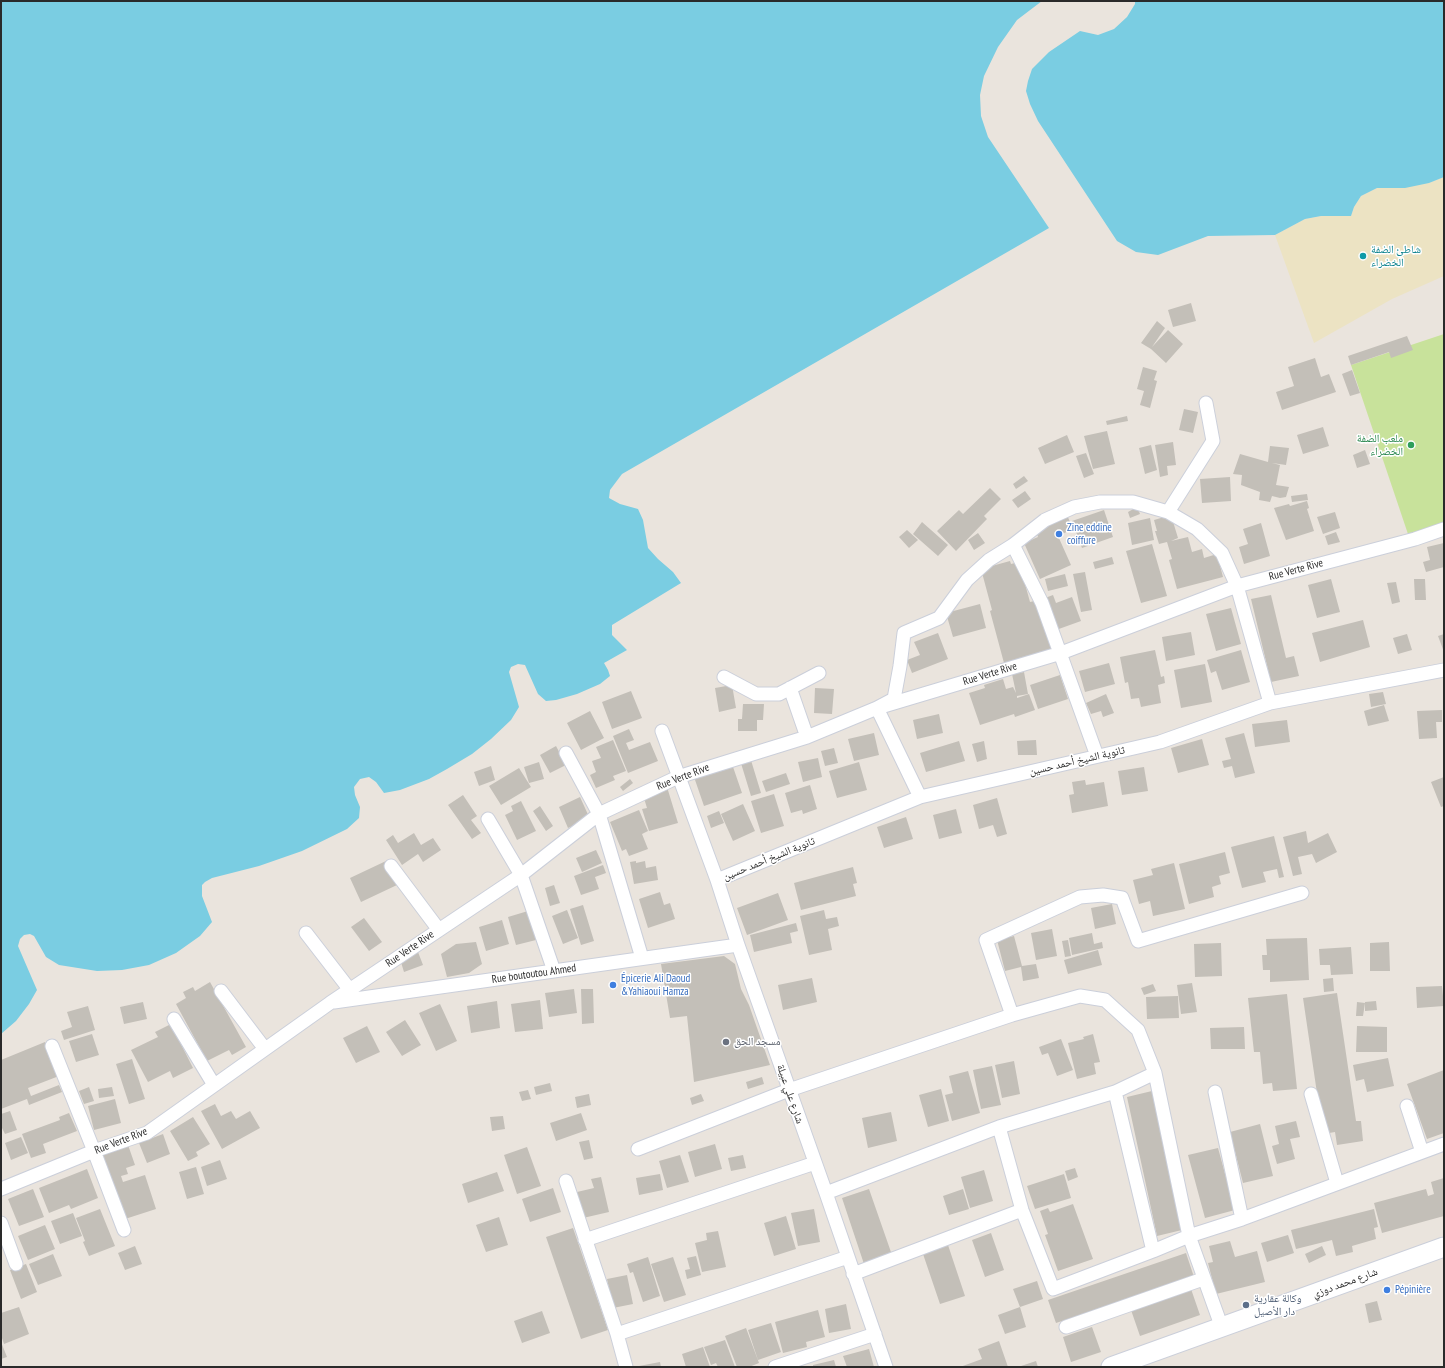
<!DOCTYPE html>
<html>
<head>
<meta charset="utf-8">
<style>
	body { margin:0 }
	#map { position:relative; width:1445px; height:1368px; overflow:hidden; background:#eae4dd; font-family:"PT Sans Narrow",sans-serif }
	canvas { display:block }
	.frame { position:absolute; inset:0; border:2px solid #2a2a2a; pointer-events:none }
</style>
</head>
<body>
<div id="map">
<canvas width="1445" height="1368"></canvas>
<div class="frame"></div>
</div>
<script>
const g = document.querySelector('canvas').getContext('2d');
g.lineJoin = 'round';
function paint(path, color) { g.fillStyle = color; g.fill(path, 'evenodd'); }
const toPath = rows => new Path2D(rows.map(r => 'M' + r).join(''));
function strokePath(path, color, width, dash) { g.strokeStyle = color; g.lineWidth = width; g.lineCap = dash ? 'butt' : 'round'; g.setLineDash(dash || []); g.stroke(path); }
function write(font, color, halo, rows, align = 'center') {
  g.font = font + ' "PT Sans Narrow","Noto Naskh Arabic",sans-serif'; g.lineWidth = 3; g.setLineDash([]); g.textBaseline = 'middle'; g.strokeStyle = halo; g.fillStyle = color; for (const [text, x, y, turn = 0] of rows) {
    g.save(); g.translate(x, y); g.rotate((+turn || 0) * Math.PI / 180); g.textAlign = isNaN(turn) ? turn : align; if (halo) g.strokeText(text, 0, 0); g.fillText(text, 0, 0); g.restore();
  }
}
paint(toPath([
	[1444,177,1444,276,1392,299,1314,343,1275,235,1305,219,1321,216,1351,216,1354,207,1361,196,1377,188,1429,183]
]), '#ece3c3');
paint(toPath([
	[1444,334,1444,525,1409,537,1351,365]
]), '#c8e29b');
paint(toPath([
	[1,1,1042,1,1017,20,998,47,984,76,980,95,981,116,988,137,1049,228,622,474,610,490,609,498,620,504,638,509,643,520,648,548,658,559,673,572,681,583,612,625,612,635,627,650,604,663,608,670,610,676,600,684,577,694,556,700,546,701,538,694,525,665,518,664,511,667,509,672,519,707,511,720,491,739,472,754,447,769,429,779,400,790,384,793,376,782,369,777,360,779,354,787,355,795,360,807,359,818,347,829,302,851,259,866,212,878,205,882,202,885,202,896,212,922,200,936,176,953,149,965,122,970,97,971,59,965,46,957,34,936,30,934,24,935,20,939,18,946,37,990,29,1004,16,1021,1,1034],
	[1135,1,1444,1,1444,177,1429,183,1405,188,1377,188,1361,196,1354,207,1351,216,1321,216,1305,219,1275,235,1208,236,1158,255,1136,252,1117,241,1038,121,1030,104,1026,91,1028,81,1032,69,1049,52,1080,31,1098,35,1114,29,1127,17,1135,4]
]), '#7acde2');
paint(toPath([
	[1191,303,1196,321,1173,327,1168,310],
	[1157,321,1165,328,1152,347,1168,330,1183,344,1166,363,1151,349,1141,343],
	[1407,336,1413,350,1391,358,1389,352,1351,365,1348,356],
	[1315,358,1321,377,1329,374,1336,392,1282,410,1276,392,1294,386,1288,367],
	[1143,367,1157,371,1154,380,1157,381,1150,408,1140,405,1144,391,1137,389],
	[1352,370,1360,393,1350,396,1342,374],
	[1184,409,1198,412,1193,433,1179,430],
	[1127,416,1128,421,1107,425,1106,421],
	[1323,427,1329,446,1303,454,1297,435],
	[1107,431,1115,464,1093,469,1084,436],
	[1067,435,1074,452,1045,464,1038,448],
	[1173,442,1176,465,1167,466,1168,475,1160,477,1155,445],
	[1151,445,1157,470,1145,474,1139,448],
	[1270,446,1289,448,1286,465,1272,463,1280,465,1276,485,1289,487,1286,497,1280,498,1272,496,1270,502,1259,500,1260,492,1241,485,1242,475,1233,474,1240,454,1268,462],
	[1365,450,1370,464,1357,468,1353,455],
	[1086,453,1094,474,1084,478,1076,456],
	[1024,476,1028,481,1016,489,1013,484],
	[1230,477,1231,501,1202,503,1200,479],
	[990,488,1001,499,984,516,987,519,956,551,937,531,959,510,963,514],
	[1025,491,1031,499,1018,508,1012,500],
	[1307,494,1308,500,1292,502,1291,496],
	[1307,501,1309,508,1307,509,1314,531,1286,540,1274,508,1289,504,1290,506],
	[1137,507,1140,514,1130,518,1128,512],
	[1104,510,1113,537,1082,548,1072,521],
	[1335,512,1340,528,1323,534,1317,517],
	[1067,515,1073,529,1058,536,1071,565,1040,579,1024,543,1038,537,1035,529],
	[1171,515,1178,538,1171,541,1188,537,1192,552,1202,549,1204,558,1217,554,1223,577,1177,589,1169,560,1172,559,1167,542,1159,544,1155,531,1157,531,1154,520],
	[1150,518,1154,540,1132,545,1128,523],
	[922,522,948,545,938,556,913,534],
	[1261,523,1270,556,1244,564,1239,547,1248,544,1243,529],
	[907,530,918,540,909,548,899,537],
	[1336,532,1340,542,1328,545,1325,536],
	[978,533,985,543,974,550,968,540],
	[1444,543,1444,567,1426,572,1423,562,1430,560,1427,547],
	[1152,544,1167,596,1141,603,1126,551],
	[1112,557,1114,564,1095,569,1093,562],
	[1010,561,1011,564,1019,562,1030,602,1039,600,1052,650,1004,663,990,611,992,610,981,569],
	[1085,572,1092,610,1081,612,1073,574],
	[1065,574,1068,586,1048,591,1045,579],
	[1331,579,1340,612,1317,618,1308,585],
	[1414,579,1425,579,1426,600,1415,600],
	[1396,582,1400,602,1392,604,1387,583],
	[1053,595,1056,603,1072,597,1081,621,1056,630,1045,598],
	[1271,595,1286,658,1294,656,1299,676,1271,682,1251,599],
	[980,604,986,628,953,637,946,613],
	[1231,608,1241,644,1216,651,1206,614],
	[1363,620,1370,647,1320,662,1312,633],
	[1191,632,1195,655,1166,661,1162,637],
	[938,633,948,659,912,673,907,660,920,655,914,642],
	[1407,634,1412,650,1398,654,1393,638],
	[1444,634,1444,652,1438,636],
	[1155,650,1161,677,1164,676,1165,683,1158,685,1161,703,1141,707,1139,698,1131,699,1128,682,1125,683,1120,657],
	[1241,650,1250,682,1222,690,1216,671,1211,673,1207,660],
	[1109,663,1115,684,1085,692,1079,671],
	[1205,664,1212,702,1181,708,1174,670],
	[1024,672,1028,694,1017,696,1017,698,1029,694,1035,710,1015,717,1014,714,980,725,969,693,985,688,984,685,1003,679,1006,689,1013,687,1016,693,1012,674],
	[1060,675,1068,699,1038,709,1030,685],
	[732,685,736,708,719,712,715,688],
	[815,688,834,689,832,714,814,713],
	[631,691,642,718,612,729,602,702],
	[1383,692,1386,704,1371,707,1369,694],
	[1106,694,1114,713,1103,717,1101,711,1091,714,1086,703],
	[743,704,764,704,763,720,757,720,757,731,738,731,738,719,742,719],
	[1384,705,1389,721,1368,726,1364,711],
	[1442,710,1442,722,1436,722,1437,738,1419,739,1417,711],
	[590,711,604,738,581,750,567,723],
	[939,714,943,733,917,739,913,720],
	[1287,720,1290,742,1255,747,1252,724],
	[629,729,634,740,626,743,629,750,650,742,658,761,628,773,613,736],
	[874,733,879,755,854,761,848,739],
	[1244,733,1255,773,1235,778,1232,766,1224,768,1222,761,1231,759,1225,738],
	[1202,739,1209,765,1178,773,1171,748],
	[613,740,626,771,613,776,615,780,596,788,590,775,596,772,592,761,601,758,596,747],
	[1036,740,1037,755,1018,755,1017,741],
	[959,741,965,761,926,772,920,753],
	[984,741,987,759,977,762,972,744],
	[556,746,566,765,550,773,540,755],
	[834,748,838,763,825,766,821,751],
	[750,757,761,793,751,796,740,760],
	[818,758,822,777,803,782,798,762],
	[539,762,544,779,529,783,524,767],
	[859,762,867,790,837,798,829,771],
	[732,764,742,793,704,806,694,777],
	[491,766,495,780,479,786,474,772],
	[1144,767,1148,791,1122,795,1118,771],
	[519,768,531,787,501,805,489,786],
	[786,773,790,784,766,792,762,781],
	[1444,777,1444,806,1441,807,1431,782],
	[630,779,633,783,623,791,620,787],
	[1085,780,1086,785,1104,782,1108,806,1072,813,1069,795,1074,794,1072,782],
	[810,785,817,809,803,814,802,810,791,813,785,793],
	[667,787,678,823,649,831,642,809,647,808,643,795],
	[774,794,784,826,761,833,751,801],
	[463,795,477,816,471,820,481,833,472,839,448,805],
	[580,797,590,819,568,828,559,807],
	[997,798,1007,834,997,837,993,825,979,829,973,805],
	[521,801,536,831,517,840,505,815,513,811,511,806],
	[743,804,755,831,733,841,721,814],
	[540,806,553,826,546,831,533,811],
	[956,809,962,833,939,839,933,815],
	[639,810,648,831,642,834,648,849,629,856,626,849,622,851,610,822],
	[719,811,724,823,711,828,707,816],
	[906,817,913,839,884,848,877,827],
	[1306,831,1308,843,1328,833,1337,852,1316,863,1312,854,1298,857,1302,874,1293,876,1283,837],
	[414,833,421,845,433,838,441,850,423,862,418,854,402,865,386,840,393,835,398,843],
	[1274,836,1284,877,1279,878,1277,869,1263,872,1266,882,1242,888,1231,847],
	[596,850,602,863,582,872,576,858],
	[1225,852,1230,873,1219,876,1221,884,1212,887,1214,897,1189,904,1179,864],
	[386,861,397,885,361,902,350,878],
	[636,861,636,863,645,861,646,868,656,866,658,880,634,884,630,862],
	[1174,863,1185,909,1153,916,1150,901,1139,904,1133,880,1153,875,1151,869],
	[603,865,606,873,595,877,599,889,581,895,574,876],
	[853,867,857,883,853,884,856,896,801,910,794,883],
	[554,885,560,903,550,906,545,888],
	[660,892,664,905,670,903,675,919,648,928,639,899],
	[778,893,788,920,747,935,737,908],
	[1112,904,1116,924,1095,929,1091,908],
	[583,905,594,941,581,945,570,909],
	[567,910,578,938,563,944,552,916],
	[824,910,826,919,837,917,839,926,828,929,832,950,809,955,800,916],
	[528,911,536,940,516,945,508,917],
	[364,918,382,942,369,951,351,927],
	[502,920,509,944,486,951,479,927],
	[796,923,798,931,790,933,792,943,754,952,750,935],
	[1052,929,1057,956,1036,960,1031,933],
	[1092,933,1094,944,1102,942,1103,948,1072,955,1069,938],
	[1014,936,1022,966,1036,964,1039,978,1023,981,1021,967,1005,971,997,940],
	[1307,938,1309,980,1270,982,1270,970,1263,970,1262,955,1267,955,1266,939],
	[1068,940,1071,956,1065,957,1062,941],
	[476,942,482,964,469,973,447,977,441,954,456,944],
	[1389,942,1390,971,1370,971,1370,943],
	[1221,943,1222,976,1195,977,1194,944],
	[1351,947,1353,974,1331,975,1330,965,1320,965,1319,949],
	[1098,950,1102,965,1068,974,1064,960],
	[418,952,423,965,404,972,400,959],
	[724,956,735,964,741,989,749,1005,770,1065,694,1082,687,1016,670,1018,661,964],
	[812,978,817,1002,783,1010,778,985],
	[1333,978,1334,991,1324,992,1323,979],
	[210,982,246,1047,232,1055,229,1050,207,1061,176,1004,186,998,183,992,193,987,195,991],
	[1192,983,1197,1012,1181,1014,1177,985],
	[1153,984,1156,991,1144,995,1141,988],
	[1442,986,1444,1006,1417,1008,1416,987],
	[574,989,577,1013,549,1017,545,993],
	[581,989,593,989,594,1023,582,1024],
	[1337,993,1356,1121,1361,1121,1363,1141,1337,1145,1335,1132,1323,1134,1303,998],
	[1287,994,1297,1089,1273,1091,1272,1083,1263,1084,1260,1052,1254,1052,1248,998],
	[1178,996,1179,1018,1147,1019,1146,997],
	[540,1000,543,1029,515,1032,511,1004],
	[497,1001,500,1028,471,1033,467,1006],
	[1376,1001,1377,1010,1365,1011,1365,1002],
	[143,1002,147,1019,124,1024,120,1007],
	[1357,1002,1365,1003,1363,1016,1356,1016],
	[440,1004,457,1041,436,1051,419,1013],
	[88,1006,95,1030,64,1040,61,1031,72,1027,67,1012],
	[405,1020,421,1045,402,1056,386,1032],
	[171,1024,193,1068,173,1078,170,1071,148,1082,131,1050,158,1037,155,1032],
	[367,1026,380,1052,356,1063,343,1038],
	[1357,1026,1387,1027,1387,1052,1356,1052],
	[1244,1027,1245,1049,1211,1049,1210,1028],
	[92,1034,99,1055,76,1062,69,1041],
	[1093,1034,1100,1062,1094,1063,1096,1074,1077,1079,1068,1043,1084,1039,1083,1037],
	[1061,1039,1073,1070,1057,1076,1048,1053,1042,1055,1039,1047],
	[45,1042,59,1076,28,1088,31,1096,59,1085,62,1092,29,1105,27,1099,1,1109,1,1083,2,1083,1,1079,1,1060],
	[1388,1058,1394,1086,1367,1092,1364,1079,1356,1081,1353,1065],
	[132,1059,145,1099,129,1104,116,1064],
	[1014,1061,1020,1094,1002,1098,995,1065],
	[992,1066,1001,1105,981,1109,973,1070],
	[1444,1070,1444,1133,1427,1139,1407,1084],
	[968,1071,980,1113,952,1121,945,1095,953,1093,949,1076],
	[762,1077,764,1084,748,1089,746,1082],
	[550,1083,552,1091,536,1095,534,1087],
	[89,1087,94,1101,84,1104,79,1091],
	[112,1087,114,1096,99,1098,98,1089],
	[941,1089,949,1121,928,1127,919,1095],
	[528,1090,531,1099,522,1101,519,1092],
	[1152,1091,1182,1230,1157,1236,1127,1097],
	[589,1094,591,1105,577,1108,575,1097],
	[701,1094,704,1101,692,1105,690,1098],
	[115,1099,121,1123,94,1130,88,1106],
	[215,1104,221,1116,231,1111,236,1119,250,1111,260,1128,222,1149,201,1111],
	[10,1111,17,1130,5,1134,1,1126,1,1114],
	[891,1112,897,1141,868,1148,862,1118],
	[69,1113,77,1131,43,1144,46,1153,31,1158,22,1134,60,1120,59,1117],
	[581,1113,587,1130,556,1141,550,1123],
	[503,1116,505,1129,492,1131,490,1117],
	[193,1117,210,1144,196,1152,198,1156,188,1161,170,1131],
	[1296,1121,1300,1137,1290,1139,1295,1159,1277,1164,1272,1146,1279,1144,1275,1126],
	[1260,1124,1273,1176,1243,1183,1230,1132],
	[163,1134,170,1154,147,1163,139,1143],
	[21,1137,28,1153,11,1160,5,1143],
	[589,1140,593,1158,584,1160,579,1142],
	[127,1142,135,1165,126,1168,128,1174,121,1176,123,1182,145,1175,156,1209,125,1219,101,1151],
	[715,1144,722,1169,695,1177,688,1152],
	[527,1147,541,1186,517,1194,504,1155],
	[1218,1148,1235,1210,1205,1218,1188,1155],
	[680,1155,689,1182,667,1188,659,1161],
	[743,1155,746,1168,731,1171,728,1158],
	[220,1160,227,1179,207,1186,201,1167],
	[196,1167,204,1194,187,1199,179,1172],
	[1075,1168,1078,1177,1068,1181,1065,1171],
	[87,1169,98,1198,71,1209,69,1205,49,1213,39,1188],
	[984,1170,993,1201,970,1208,961,1177],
	[497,1172,504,1191,468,1203,462,1184],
	[660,1174,663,1190,639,1195,636,1178],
	[1064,1174,1071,1198,1035,1209,1027,1186],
	[601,1177,609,1212,583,1218,577,1192,594,1188,591,1179],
	[1444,1178,1444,1216,1382,1233,1374,1203,1426,1189,1428,1196,1434,1194,1431,1182],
	[553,1188,561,1212,530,1222,522,1199],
	[33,1189,44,1217,19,1226,8,1199],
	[869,1189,892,1255,864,1264,842,1198],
	[963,1189,969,1209,949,1215,943,1196],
	[1073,1204,1093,1259,1058,1271,1045,1235,1048,1234,1040,1211,1048,1208,1050,1212],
	[100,1209,115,1246,89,1256,83,1242,85,1241,76,1218],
	[814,1209,820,1242,798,1246,791,1213],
	[1374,1209,1378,1227,1374,1228,1376,1239,1352,1246,1353,1252,1336,1256,1332,1240,1296,1249,1291,1230],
	[73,1213,82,1236,60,1244,51,1221],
	[786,1216,796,1249,774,1256,764,1223],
	[499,1217,508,1245,486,1252,476,1225],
	[45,1225,55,1249,28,1260,18,1236],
	[573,1228,608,1330,581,1339,546,1237],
	[718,1231,726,1267,702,1272,695,1243,707,1240,706,1233],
	[991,1233,1004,1270,985,1277,972,1240],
	[1288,1235,1294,1253,1267,1262,1261,1243],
	[1230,1241,1235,1257,1257,1251,1265,1282,1216,1294,1208,1263,1213,1262,1209,1246],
	[948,1245,965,1296,940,1304,923,1254],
	[135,1246,142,1264,125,1270,118,1253],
	[1322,1246,1326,1255,1309,1263,1305,1254],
	[1186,1253,1194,1277,1056,1323,1048,1300],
	[53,1254,62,1276,38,1285,29,1264],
	[696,1256,701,1275,687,1279,685,1270,690,1269,687,1258],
	[648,1257,660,1296,643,1302,633,1272,630,1273,627,1264],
	[673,1257,686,1295,664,1302,651,1264],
	[26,1264,37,1292,21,1299,10,1270],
	[627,1275,633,1304,613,1308,607,1279],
	[1037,1281,1043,1299,1020,1307,1026,1327,1005,1334,998,1315,1020,1307,1013,1289],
	[1191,1289,1200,1315,1140,1336,1131,1310],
	[1377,1301,1382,1320,1369,1323,1365,1304],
	[846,1304,851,1329,829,1333,825,1309],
	[19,1307,29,1334,4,1344,1,1335,1,1313],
	[818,1310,825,1337,806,1342,807,1347,783,1353,775,1322],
	[542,1311,550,1333,522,1343,514,1321],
	[771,1323,781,1352,758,1360,748,1330],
	[1092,1327,1101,1352,1071,1362,1063,1337],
	[746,1328,759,1363,749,1367,737,1367,725,1336],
	[725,1340,735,1367,718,1367,716,1363,711,1365,704,1347],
	[999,1341,1008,1367,960,1367,982,1359,978,1349],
	[1,1342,7,1357,1,1359],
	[703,1347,710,1367,686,1367,682,1354],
	[869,1349,874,1367,847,1367,843,1356],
	[834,1360,836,1367,813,1367,813,1365],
	[1036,1361,1038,1367,1018,1367],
	[660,1362,661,1367,639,1367,639,1366]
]), '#c3bfb8');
const street = toPath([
	[1168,512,1213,441,1206,403],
	[1013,545,1042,603,1097,756],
	[724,677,756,694,779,694,819,673],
	[790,688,807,737],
	[662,731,717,880,738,945,826,1193,886,1367],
	[566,753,599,814,642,958],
	[920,797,877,708,894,699,900,666,904,633,939,618,967,580,989,560,1013,545,1045,520,1074,507,1100,502,1133,502,1168,512,1197,529,1222,553,1237,586,1270,703],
	[488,819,521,875,554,971],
	[391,866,439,930],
	[717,880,920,797,1160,742,1270,703,1444,670],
	[306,933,350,990],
	[221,991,265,1049],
	[334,1002,738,945],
	[174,1019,214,1085],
	[52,1046,94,1151,124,1230],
	[1115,1092,1153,1251],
	[1215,1092,1242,1219],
	[1311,1094,1337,1183],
	[1407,1106,1422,1152],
	[999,1127,1022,1210,1053,1289,1153,1251,1189,1236,1242,1219,1444,1144],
	[638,1149,789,1090,1012,1015],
	[566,1181,617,1334,626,1367],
	[1,1189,94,1151,147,1133,330,1003,521,875,599,814,678,777,807,737,877,708,1061,653,1237,586,1415,539,1444,529],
	[826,1193,999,1127,1115,1092,1155,1073],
	[1,1223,16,1264],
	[585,1240,815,1163],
	[853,1274,1022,1210],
	[1066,1327,1203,1279],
	[1222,1328,1189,1236,1155,1073,1138,1030,1105,1000,1080,996,1012,1015,986,940,1080,897,1103,895,1122,898,1138,941,1302,893],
	[617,1334,848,1257],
	[775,1367,875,1334]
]);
const secondary = toPath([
	[1111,1367,1444,1247]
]);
strokePath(street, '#cbcfda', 15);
strokePath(secondary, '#cbcfda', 21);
strokePath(street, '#fff', 13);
strokePath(secondary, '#fff', 19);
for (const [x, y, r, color] of [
	[1363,256,4,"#0f9aa8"],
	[1411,445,4,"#2e9e5b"],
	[1059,534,4,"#3f7fe0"],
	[613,985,4,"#3f7fe0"],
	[726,1042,4,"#6b7280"],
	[1387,1290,4,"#3f7fe0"],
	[1246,1305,4,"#5c6f8a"]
]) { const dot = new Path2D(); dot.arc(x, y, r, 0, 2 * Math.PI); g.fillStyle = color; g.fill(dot); strokePath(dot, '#fff', 1.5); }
write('11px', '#0d838f', '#fff', [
	["شاطئ الضفة",1371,250],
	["الخضراء",1371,263]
], 'left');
write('11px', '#27864d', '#fff', [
	["ملعب الضفة",1403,439],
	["الخضراء",1403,452]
], 'right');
write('11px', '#366cbe', '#fff', [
	["Zine eddine",1067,528],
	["coiffure",1067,541],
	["Épicerie Ali Daoud",621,979],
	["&Yahiaoui Hamza",621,992],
	["Pépinière",1395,1290]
], 'left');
write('11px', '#2a2a2a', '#fff', [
	["Rue Verte Rive",1296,570,-15],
	["Rue Verte Rive",990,674,-17],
	["ثانوية الشيخ أحمد حسين",1077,761,-13],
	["Rue Verte Rive",683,777,-21],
	["ثانوية الشيخ أحمد حسين",769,859,-22],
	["Rue Verte Rive",410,949,-34],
	["Rue boutoutou Ahmed",534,974,-8],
	["شارع علي عبيلة",790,1094,71],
	["Rue Verte Rive",121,1141,-21],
	["شارع محمد دوزي",1345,1283,-20]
]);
write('11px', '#5b616d', '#fff', [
	["مسجد الحق",734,1042]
], 'left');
write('11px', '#4e5e75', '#fff', [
	["وكالة عقارية",1254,1299],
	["دار الأصيل",1254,1312]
], 'left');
</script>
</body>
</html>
